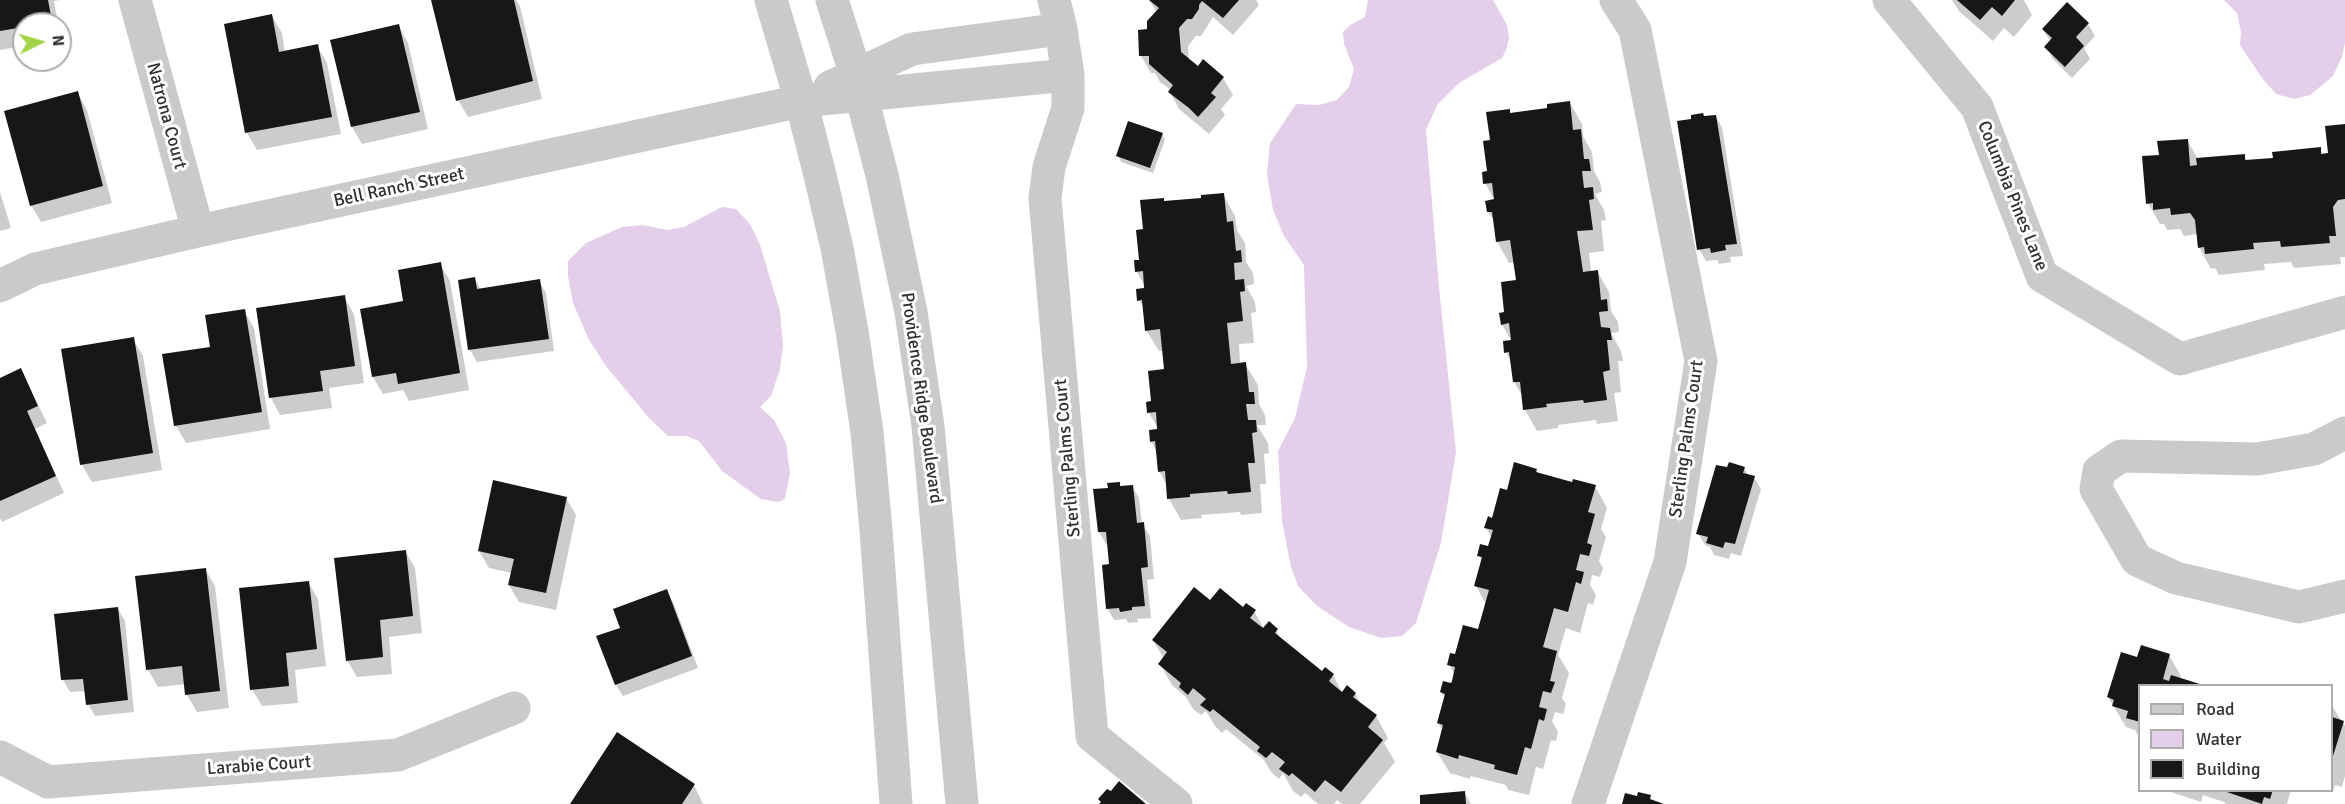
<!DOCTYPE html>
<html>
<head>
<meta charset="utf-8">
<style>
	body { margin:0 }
	#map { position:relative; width:2345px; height:804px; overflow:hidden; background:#fff; font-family:Signika,sans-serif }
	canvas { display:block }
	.legend { position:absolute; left:2138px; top:684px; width:195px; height:108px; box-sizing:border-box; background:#fff; border:2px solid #acacac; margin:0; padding:8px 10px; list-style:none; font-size:18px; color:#303030 }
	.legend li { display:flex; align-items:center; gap:12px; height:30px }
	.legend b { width:30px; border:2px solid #acacac }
	.north { position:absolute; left:12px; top:12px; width:60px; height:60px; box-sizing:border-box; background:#fff; border:2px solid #acacac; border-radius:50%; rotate:85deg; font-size:16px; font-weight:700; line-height:24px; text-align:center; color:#303030 }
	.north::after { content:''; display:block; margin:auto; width:21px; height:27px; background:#a3d446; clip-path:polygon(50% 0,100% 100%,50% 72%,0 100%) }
</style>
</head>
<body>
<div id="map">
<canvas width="2345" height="804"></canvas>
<ul class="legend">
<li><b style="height:8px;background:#cacaca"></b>Road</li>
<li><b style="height:16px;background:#e4cee9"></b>Water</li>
<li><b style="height:16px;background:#171717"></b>Building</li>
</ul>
<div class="north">N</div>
</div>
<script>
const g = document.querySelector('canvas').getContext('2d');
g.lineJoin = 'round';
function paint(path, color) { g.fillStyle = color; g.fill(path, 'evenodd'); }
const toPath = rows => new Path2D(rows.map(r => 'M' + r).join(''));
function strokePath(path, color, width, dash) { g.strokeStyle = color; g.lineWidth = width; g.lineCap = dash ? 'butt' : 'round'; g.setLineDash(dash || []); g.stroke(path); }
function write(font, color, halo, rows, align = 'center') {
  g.font = font + ' Signika,sans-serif'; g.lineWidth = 6; g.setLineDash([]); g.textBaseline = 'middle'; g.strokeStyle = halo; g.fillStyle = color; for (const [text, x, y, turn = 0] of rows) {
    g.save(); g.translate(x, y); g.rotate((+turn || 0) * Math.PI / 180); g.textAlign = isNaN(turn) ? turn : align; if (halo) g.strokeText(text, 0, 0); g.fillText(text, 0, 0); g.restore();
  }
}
paint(toPath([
	[1368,0,1493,0,1507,25,1509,38,1506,50,1502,58,1459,83,1437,105,1426,130,1439,287,1456,452,1441,543,1416,623,1402,636,1381,638,1349,627,1317,606,1298,586,1291,567,1282,521,1278,451,1295,418,1307,367,1304,265,1284,236,1273,210,1267,174,1270,143,1296,104,1319,105,1337,100,1349,87,1354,69,1344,44,1343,32,1350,25,1365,17],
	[2224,0,2345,0,2345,43,2342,57,2333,76,2310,95,2294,99,2276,94,2262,78,2240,45,2241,32,2237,13],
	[722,207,736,209,750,224,760,245,780,311,783,345,780,369,771,396,760,407,774,420,786,443,790,473,785,499,778,502,761,499,722,471,699,441,686,436,668,436,649,418,606,366,589,340,573,303,568,276,568,261,586,243,622,227,643,225,667,230,684,227]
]), '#e4cee9');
paint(toPath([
	[0,0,60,0,54,1,58,24,24,24,24,46,0,50],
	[433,0,516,0,520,6,542,99,468,117,458,100],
	[1149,0,1256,0,1259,5,1233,35,1213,17,1201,36,1196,36,1188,46,1189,61,1198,68,1223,78,1233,95,1221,109,1225,115,1209,134,1179,109,1170,92,1171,90,1160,82,1155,73,1151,73,1141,56,1157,13],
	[1952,0,2024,0,2032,15,2014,37,2004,28,1993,41,1959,11],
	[272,16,282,33,285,53,317,46,327,63,341,134,257,150,247,133,226,25],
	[2088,24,2095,36,2084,48,2090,59,2072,78,2053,59,2046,47,2051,42,2043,30],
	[398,25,408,43,428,129,362,144,352,127,332,41],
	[77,92,87,110,112,203,41,222,31,205],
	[1570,103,1582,124,1583,136,1592,152,1594,171,1600,182,1602,192,1595,194,1604,210,1606,220,1601,221,1604,251,1589,253,1591,272,1597,271,1609,292,1611,311,1618,322,1619,332,1611,333,1621,351,1623,361,1618,361,1621,392,1614,393,1618,421,1597,424,1596,420,1558,425,1558,428,1537,431,1525,410,1523,397,1514,382,1512,363,1506,352,1512,342,1502,324,1517,281,1515,262,1509,263,1497,241,1495,222,1488,212,1495,201,1485,183,1489,173,1492,141,1509,110,1511,114,1548,109],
	[1716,116,1722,128,1743,256,1730,257,1731,262,1719,264,1717,260,1706,261,1699,249,1693,120],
	[2345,126,2345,257,2340,257,2341,264,2294,268,2291,262,2264,264,2265,270,2219,275,2215,268,2211,269,2199,247,2198,234,2184,236,2180,229,2167,230,2164,224,2160,224,2148,203,2160,156,2187,140,2198,159,2244,155,2248,162,2275,159,2320,149,2323,155,2329,155],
	[1162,134,1165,140,1153,173,1121,162,1118,156],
	[0,192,11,228,0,231],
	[1223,194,1235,216,1237,230,1245,243,1246,262,1253,273,1254,284,1246,286,1255,302,1256,312,1251,313,1254,343,1239,344,1240,364,1245,364,1258,385,1259,404,1265,415,1266,425,1257,425,1268,443,1269,453,1264,454,1266,484,1260,484,1262,513,1241,515,1240,512,1201,515,1202,518,1181,520,1169,499,1167,485,1159,471,1157,452,1151,441,1159,430,1149,413,1165,371,1164,351,1159,351,1146,330,1145,310,1139,300,1147,289,1136,271,1140,261,1144,230,1164,203,1203,200],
	[440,264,450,281,469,390,409,401,403,390,383,394,373,377,362,310,405,302],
	[475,279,481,290,539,281,546,293,554,351,477,362,470,350,459,281],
	[344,297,354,314,364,383,329,388,332,408,280,415,271,398,258,309],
	[244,311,254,328,270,429,186,443,176,426,164,355,211,348],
	[133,339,143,356,162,470,92,482,82,465,63,351],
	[21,370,47,423,35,429,64,493,2,522,0,518,0,379],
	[1744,468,1748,475,1754,477,1761,489,1741,556,1731,553,1729,559,1714,555,1710,547,1705,545,1698,533],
	[1536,470,1539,474,1573,483,1595,486,1607,508,1601,529,1606,537,1599,561,1603,568,1600,577,1592,575,1590,585,1596,595,1593,605,1588,603,1580,633,1566,628,1558,655,1569,673,1562,698,1566,704,1563,714,1555,712,1552,721,1558,732,1556,741,1551,740,1543,769,1536,767,1529,795,1508,790,1506,785,1471,776,1470,779,1450,773,1437,752,1443,731,1438,723,1445,698,1441,692,1451,685,1455,675,1449,665,1479,631,1486,604,1476,586,1482,562,1479,555,1489,548,1492,538,1486,528,1493,519,1508,492],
	[1119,484,1121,487,1132,486,1139,498,1142,524,1150,536,1154,579,1147,580,1151,618,1137,619,1138,622,1128,623,1126,619,1114,620,1107,608,1110,566,1108,544,1106,544,1099,532,1109,489],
	[566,498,576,515,556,610,519,602,509,585,512,573,489,568,479,551],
	[405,551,415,568,422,633,389,637,392,674,357,677,347,660],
	[205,569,215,586,229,708,197,712,187,695,186,684,158,687,148,670,137,577],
	[308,582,318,599,326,666,295,670,298,703,262,706,252,689],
	[666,591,673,602,698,668,623,696,616,685,622,629],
	[1210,602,1254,611,1264,629,1276,630,1283,642,1322,673,1333,675,1342,692,1347,687,1355,693,1362,706,1376,716,1388,738,1384,743,1395,762,1360,804,1342,804,1337,800,1334,804,1318,804,1305,793,1301,797,1293,791,1283,773,1279,779,1271,772,1264,760,1226,729,1222,733,1215,726,1206,711,1201,715,1193,709,1186,697,1172,685,1160,664,1164,659,1153,640],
	[118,609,125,621,134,712,95,716,88,704,86,691,70,692,63,680,56,615],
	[2169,655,2181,676,2180,679,2200,686,2140,686,2140,738,2135,730,2126,727,2108,697,2138,659],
	[2332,706,2345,726,2345,776,2342,787,2335,785,2333,791,2331,790],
	[618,734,694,785,703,804,571,804],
	[2165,790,2294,790,2290,793,2287,804,2226,804,2224,802,2203,795,2201,802],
	[1464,792,1471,804,1420,804,1422,804]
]), '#0003');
paint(toPath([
	[0,0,48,0,52,21,24,24,24,27,0,31],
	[431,0,514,0,533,81,456,101],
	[1149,0,1239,0,1223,18,1202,1,1199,5,1199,9,1192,19,1187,19,1179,28,1181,52,1198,66,1203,59,1224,77,1211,93,1216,97,1198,117,1189,108,1168,92,1173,85,1149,64,1149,56,1139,56,1138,30,1147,29,1147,21,1159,8],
	[1957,0,2015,0,2002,16,1992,7,1980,20],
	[2067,2,2089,23,2076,37,2084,46,2065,67,2044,47,2052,38,2042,29],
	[272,14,279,52,318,44,332,117,245,133,224,24],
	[399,24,420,112,351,127,330,40],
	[78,91,103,186,30,206,4,111],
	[1570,101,1573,130,1581,129,1584,159,1589,159,1591,171,1582,171,1584,188,1593,187,1594,199,1589,200,1593,230,1577,231,1583,272,1598,270,1601,300,1607,299,1608,311,1599,312,1601,327,1610,328,1612,340,1607,340,1610,370,1603,372,1607,400,1584,403,1583,400,1546,404,1547,407,1523,410,1520,382,1513,382,1509,352,1504,353,1503,341,1511,340,1509,323,1501,325,1499,313,1504,312,1501,282,1516,280,1510,240,1496,242,1492,212,1487,212,1485,201,1494,199,1492,183,1483,184,1482,172,1487,171,1483,141,1490,140,1486,112,1510,109,1510,113,1547,108,1547,104],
	[1703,113,1704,116,1716,115,1737,244,1725,245,1726,250,1711,253,1710,248,1697,250,1677,121,1691,119,1691,115],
	[1128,121,1163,133,1150,168,1116,156],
	[2345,124,2345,199,2338,200,2333,207,2336,236,2329,236,2330,243,2281,247,2280,241,2253,243,2254,249,2205,254,2204,247,2198,248,2195,220,2190,213,2171,215,2170,208,2153,210,2153,203,2146,204,2142,156,2159,155,2157,141,2188,139,2190,166,2197,165,2196,158,2245,154,2245,160,2273,158,2272,152,2321,147,2321,154,2328,153,2325,126],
	[1224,193,1227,222,1233,221,1236,251,1241,250,1242,262,1234,263,1235,280,1244,279,1245,291,1240,292,1243,321,1227,323,1231,364,1246,362,1249,392,1254,392,1255,404,1246,404,1248,420,1256,420,1257,432,1252,433,1255,463,1248,463,1251,492,1228,494,1227,491,1190,494,1190,497,1167,499,1165,471,1158,472,1155,441,1150,442,1149,430,1157,429,1156,412,1147,413,1146,402,1151,401,1148,371,1164,369,1160,329,1145,331,1142,300,1137,301,1136,289,1144,288,1143,271,1135,272,1134,260,1139,260,1136,230,1143,229,1140,200,1164,198,1164,201,1201,198,1201,195],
	[441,262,460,373,398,384,396,373,372,377,360,309,403,301,398,270],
	[475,277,477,289,540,279,549,339,468,350,458,280],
	[345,295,355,366,320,371,323,391,269,398,256,308],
	[245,309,262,412,174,426,162,354,210,347,205,315],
	[134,337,153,453,80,465,61,349],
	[21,368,38,406,27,411,56,476,0,501,0,378],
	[1514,462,1537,469,1536,472,1572,482,1573,479,1596,485,1588,512,1595,514,1587,543,1592,545,1589,556,1580,554,1576,570,1584,572,1581,584,1576,582,1568,612,1554,608,1543,647,1557,651,1550,681,1555,682,1551,693,1543,691,1539,707,1547,709,1544,721,1539,719,1531,749,1525,747,1517,775,1494,769,1495,765,1459,755,1458,759,1436,752,1443,725,1437,723,1445,694,1440,692,1443,681,1451,683,1452,681,1455,667,1447,665,1450,653,1455,654,1463,625,1478,629,1489,590,1474,586,1482,557,1477,556,1480,544,1488,546,1493,530,1484,528,1488,516,1492,518,1500,488,1507,490],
	[1729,462,1745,467,1743,473,1755,476,1735,544,1725,542,1723,548,1706,543,1708,537,1696,534,1716,465,1727,467],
	[493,480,567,497,546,593,508,585,514,559,478,551],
	[1120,482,1120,486,1133,485,1137,523,1144,522,1148,567,1141,568,1145,606,1132,607,1132,610,1120,612,1119,608,1106,609,1102,565,1109,564,1106,532,1098,532,1093,489,1108,488,1107,483],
	[406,550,413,616,380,620,383,657,346,661,334,558],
	[206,568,220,691,185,695,182,666,146,670,135,576],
	[309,581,317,649,286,653,289,686,250,690,239,588],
	[1194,587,1210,600,1220,588,1243,607,1246,603,1256,610,1250,618,1263,628,1269,621,1278,629,1275,633,1322,671,1325,667,1334,674,1329,681,1330,682,1342,692,1347,685,1356,693,1353,697,1377,715,1368,727,1383,740,1341,792,1325,780,1315,792,1292,773,1289,776,1279,769,1285,762,1272,752,1266,758,1257,751,1260,747,1213,709,1210,712,1200,705,1206,699,1193,688,1188,695,1179,687,1181,683,1158,664,1167,652,1152,640],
	[667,589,692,656,615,685,596,636,620,628,613,609],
	[118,607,128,700,86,705,83,679,61,680,54,614],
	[2141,645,2170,654,2163,679,2169,681,2171,675,2203,685,2140,686,2140,722,2126,718,2128,711,2112,706,2114,700,2107,697,2121,652,2137,657],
	[2332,717,2344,721,2332,759],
	[617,732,695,784,682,804,570,804],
	[1119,781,1146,804,1099,804,1101,802,1098,799,1107,789,1111,791],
	[2221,790,2273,790,2270,799,2264,797,2262,804],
	[1465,791,1466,804,1420,804,1420,795],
	[1638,792,1651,795,1650,799,1664,804,1622,804,1625,793,1637,796]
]), '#171717');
strokePath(toPath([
	[135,0,198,231],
	[1054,0,1061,29,1068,75,1068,108,1049,167,1045,198,1092,736,1176,804],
	[1889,0,1977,107,2042,276,2180,359,2345,312],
	[830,87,912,49,1061,29],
	[0,286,35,269,198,231,801,101,1068,75],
	[2345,433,2314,449,2257,459,2121,456,2099,471,2096,489,2137,560,2176,578,2299,607,2345,596],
	[0,757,48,782,398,755,514,708],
	[1588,804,1670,562,1701,361,1635,30,1616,0]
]), '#cacaca', 33);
strokePath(toPath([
	[771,0,801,101,820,175,837,248,852,331,867,432,876,530,896,804],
	[832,0,856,75,882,175,911,312,928,426,962,804]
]), '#cacaca', 33);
write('18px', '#303030', '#fff', [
	["Natrona Court",166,116,75],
	["Bell Ranch Street",399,188,-12],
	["Columbia Pines Lane",2012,196,68],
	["Providence Ridge Boulevard",921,398,82],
	["Sterling Palms Court",1687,439,-82],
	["Sterling Palms Court",1068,458,-95],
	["Larabie Court",259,766,-4]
]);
</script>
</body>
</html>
